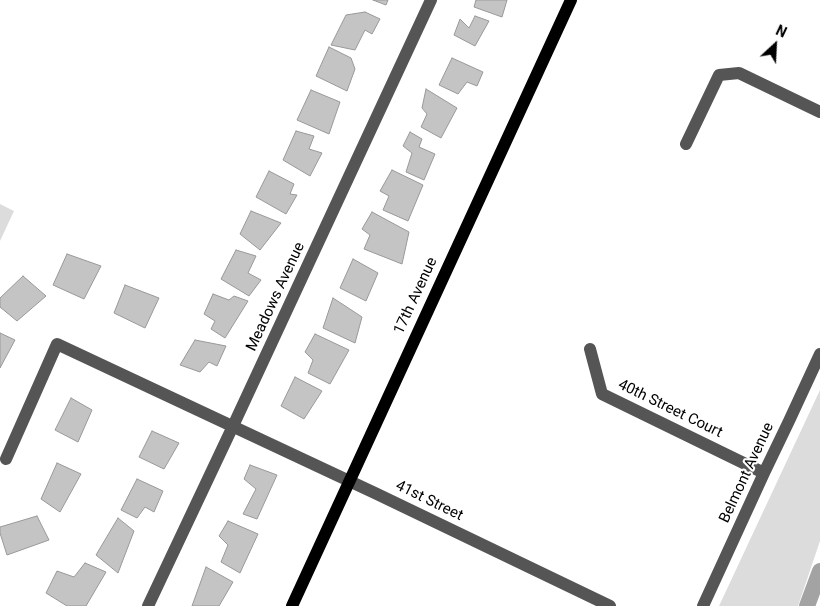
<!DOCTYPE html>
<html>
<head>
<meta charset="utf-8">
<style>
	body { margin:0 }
	#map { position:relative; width:820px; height:606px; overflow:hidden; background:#fff; font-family:Roboto,sans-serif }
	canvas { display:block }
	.north { position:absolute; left:750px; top:20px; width:50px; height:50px; -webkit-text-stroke:4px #fff; paint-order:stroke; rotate:25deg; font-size:14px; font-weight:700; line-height:20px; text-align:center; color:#000 }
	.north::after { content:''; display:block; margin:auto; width:18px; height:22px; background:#000; clip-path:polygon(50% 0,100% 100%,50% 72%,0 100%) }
</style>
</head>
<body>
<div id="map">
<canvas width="820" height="606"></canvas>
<div class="north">N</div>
</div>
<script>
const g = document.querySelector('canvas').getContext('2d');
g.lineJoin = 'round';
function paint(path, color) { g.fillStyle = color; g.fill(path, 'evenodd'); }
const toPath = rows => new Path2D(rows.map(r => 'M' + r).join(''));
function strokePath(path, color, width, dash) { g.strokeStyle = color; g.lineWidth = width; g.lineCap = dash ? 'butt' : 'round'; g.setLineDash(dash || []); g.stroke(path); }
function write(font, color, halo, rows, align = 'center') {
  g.font = font + ' Roboto,sans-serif'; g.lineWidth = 4; g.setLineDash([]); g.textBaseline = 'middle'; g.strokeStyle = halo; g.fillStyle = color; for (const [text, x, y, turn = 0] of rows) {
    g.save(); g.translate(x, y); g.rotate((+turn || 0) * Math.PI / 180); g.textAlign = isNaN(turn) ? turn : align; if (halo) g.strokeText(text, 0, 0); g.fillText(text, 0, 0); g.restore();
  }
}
paint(toPath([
	[0,204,14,211,0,241],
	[820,390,820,541,798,606,719,606]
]), '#dcdcdc');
strokePath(toPath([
	[807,606,820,571]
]), '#a3a3a3', 16);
const building = toPath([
	[373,0,388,0,386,5,373,0],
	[476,0,507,0,502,17,474,7,476,0],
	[365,12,380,19,372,34,365,30,355,50,331,45,346,15,365,12],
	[475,16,489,21,475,46,454,35,460,19,469,28,475,16],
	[329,47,351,58,355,69,347,91,316,76,329,47],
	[452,58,483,72,477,86,467,82,458,94,439,85,452,58],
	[426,89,457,108,441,138,421,127,427,114,422,108,426,89],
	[311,90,340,102,329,134,297,120,311,90],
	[296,131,314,136,309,149,322,153,310,176,283,160,296,131],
	[410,132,422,139,419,147,435,154,424,180,406,172,412,153,403,146,410,132],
	[392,170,423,185,408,221,383,210,389,196,380,191,392,170],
	[269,171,294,184,290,194,297,195,286,214,256,197,269,171],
	[251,211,281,223,260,250,240,234,251,211],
	[372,212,409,232,402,264,364,249,370,235,362,229,372,212],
	[236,250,256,256,248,273,261,280,249,296,221,279,236,250],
	[67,254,101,266,84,299,53,285,67,254],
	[353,259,378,273,366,301,340,288,353,259],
	[23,276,46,296,17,321,0,307,0,298,23,276],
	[125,285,159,298,145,328,114,313,125,285],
	[213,294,229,300,234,296,248,301,225,338,211,329,215,321,204,314,213,294],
	[333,298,362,317,355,343,323,328,333,298],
	[0,333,15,340,0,368,0,333],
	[315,334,349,350,330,384,308,373,313,360,305,352,315,334],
	[195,340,226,346,217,366,209,362,200,372,180,365,195,340],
	[295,377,322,391,304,419,281,406,295,377],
	[71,398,92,410,78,442,55,430,71,398],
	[152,431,179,443,164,469,139,457,152,431],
	[57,463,81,474,60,512,41,499,57,463],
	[250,465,277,475,257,519,243,514,256,489,244,479,250,465],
	[137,479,163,491,154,512,145,507,137,518,121,510,137,479],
	[37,516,49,540,7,555,0,533,0,527,37,516],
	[118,518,134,531,118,573,96,555,118,518],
	[228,521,258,534,240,573,221,562,228,545,219,536,228,521],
	[85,563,106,572,86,606,67,606,46,593,57,571,74,577,85,563],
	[206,567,233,582,219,606,192,606,206,567]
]);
paint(building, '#c4c4c4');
strokePath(building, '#999', 1);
strokePath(toPath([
	[686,144,719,75,739,73,820,112],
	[590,349,602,394,764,473],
	[6,459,57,344,377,494,610,606],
	[148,606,233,426,431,0],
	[703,606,764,473,789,421,820,354]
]), '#555', 12);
strokePath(toPath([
	[292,606,571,0]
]), '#000', 12);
write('15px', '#000', '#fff', [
	["17th Avenue",416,296,-65],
	["Meadows Avenue",276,297,-65],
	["40th Street Court",670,409,26],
	["Belmont Avenue",747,473,-65],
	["41st Street",429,501,26]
]);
</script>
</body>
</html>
